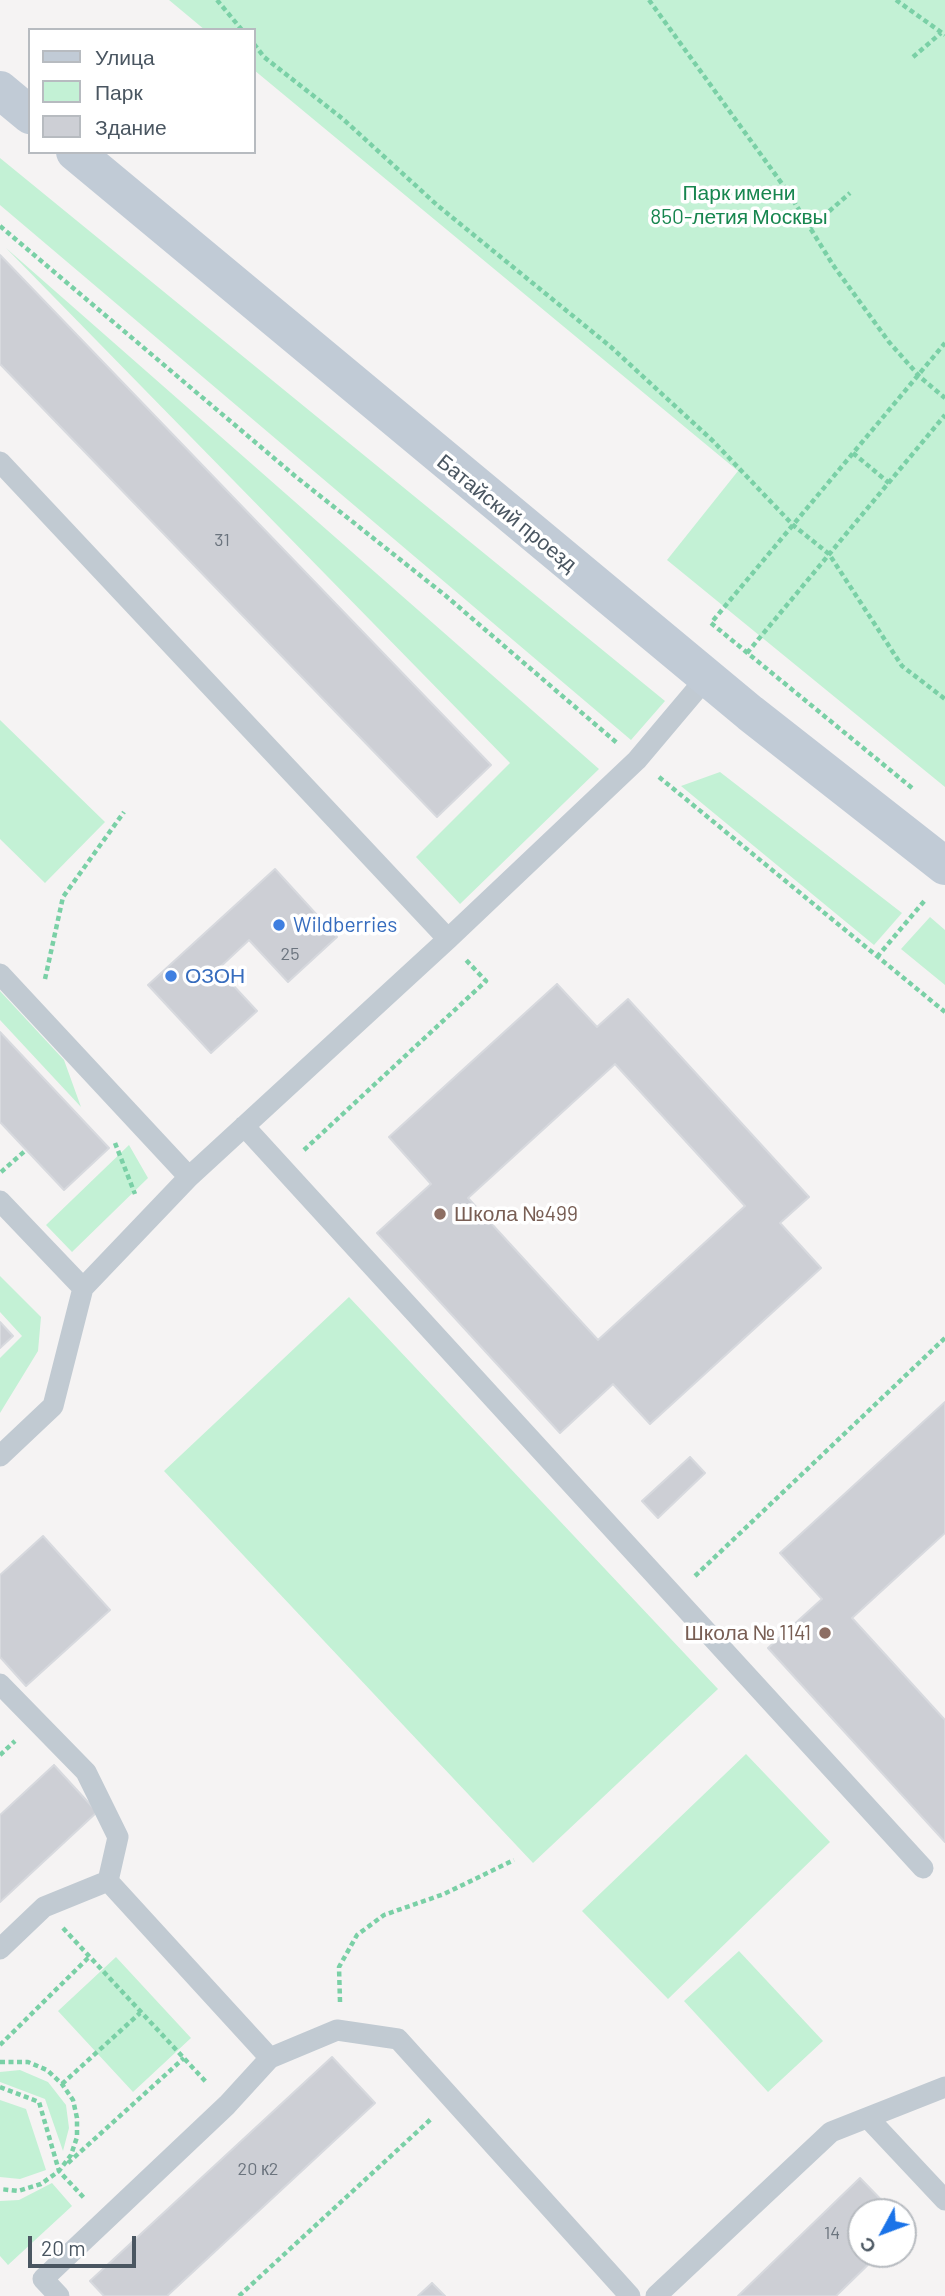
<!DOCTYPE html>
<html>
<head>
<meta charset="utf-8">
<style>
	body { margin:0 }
	#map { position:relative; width:945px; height:2296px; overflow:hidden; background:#f5f3f3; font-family:Barlow,sans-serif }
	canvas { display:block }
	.legend { position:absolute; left:28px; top:28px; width:228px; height:126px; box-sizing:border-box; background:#fff; border:2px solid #b7bbc0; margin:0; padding:9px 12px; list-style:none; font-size:21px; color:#4a5661 }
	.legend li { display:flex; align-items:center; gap:14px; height:35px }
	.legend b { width:35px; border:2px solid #b7bbc0 }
	.north { position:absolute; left:847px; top:2198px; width:70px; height:70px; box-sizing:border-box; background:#fff; border:2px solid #b7bbc0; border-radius:50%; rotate:229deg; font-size:19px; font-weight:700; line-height:28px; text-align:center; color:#4a5661 }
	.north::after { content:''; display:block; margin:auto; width:24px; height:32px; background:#1a73e8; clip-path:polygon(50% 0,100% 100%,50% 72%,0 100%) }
	.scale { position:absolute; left:28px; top:2236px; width:108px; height:32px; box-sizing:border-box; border:4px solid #4a5661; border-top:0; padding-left:9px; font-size:21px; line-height:24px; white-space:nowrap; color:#4a5661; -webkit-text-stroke:5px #fff; paint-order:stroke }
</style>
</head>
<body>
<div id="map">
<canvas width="945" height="2296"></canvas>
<ul class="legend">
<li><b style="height:9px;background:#c1cbd6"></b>Улица</li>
<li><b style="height:19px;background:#c3f1d5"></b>Парк</li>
<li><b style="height:19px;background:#cdcfd5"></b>Здание</li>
</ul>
<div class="north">С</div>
<div class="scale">20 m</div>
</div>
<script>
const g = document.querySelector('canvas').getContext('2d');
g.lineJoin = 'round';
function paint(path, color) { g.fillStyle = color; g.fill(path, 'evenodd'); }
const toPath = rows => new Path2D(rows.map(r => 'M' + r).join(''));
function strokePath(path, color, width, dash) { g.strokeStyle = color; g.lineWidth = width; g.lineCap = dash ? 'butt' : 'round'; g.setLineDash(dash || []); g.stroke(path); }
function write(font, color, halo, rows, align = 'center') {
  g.font = font + ' Barlow,sans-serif'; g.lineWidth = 7; g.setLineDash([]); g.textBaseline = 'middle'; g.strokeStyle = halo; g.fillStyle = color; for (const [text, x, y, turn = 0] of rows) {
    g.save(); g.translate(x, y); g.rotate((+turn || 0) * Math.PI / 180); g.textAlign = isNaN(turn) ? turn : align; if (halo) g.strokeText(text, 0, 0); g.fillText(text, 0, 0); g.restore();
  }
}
paint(toPath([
	[169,0,945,0,945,787,667,560,738,471,254,70,254,30,205,30],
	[0,158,665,701,631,740,0,205],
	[6,248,599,769,460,904,416,857,510,763],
	[0,720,105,822,45,883,0,839],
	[720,772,902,913,874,945,681,786],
	[930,917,945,930,945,985,901,949],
	[0,991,64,1060,81,1107,0,1020],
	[129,1145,148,1178,72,1252,46,1225],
	[0,1276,41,1317,38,1351,0,1413,0,1358,22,1336,0,1312],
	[349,1297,718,1689,533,1863,164,1471],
	[746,1754,830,1842,668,1999,582,1911],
	[739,1951,823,2041,768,2092,684,2001],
	[116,1957,191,2038,133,2092,58,2011],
	[20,2070,48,2082,66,2105,69,2128,63,2151,45,2099,0,2082,0,2072],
	[0,2100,26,2109,46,2170,20,2179,0,2177],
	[52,2183,72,2206,8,2265,0,2256,0,2201,19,2200]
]), '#c3f1d5');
const building = toPath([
	[0,255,491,765,437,817,0,364,0,255],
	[275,869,337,937,288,982,249,940,218,969,257,1011,211,1053,148,985,275,869],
	[557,984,597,1027,628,999,809,1197,780,1223,821,1268,650,1424,613,1384,560,1433,377,1233,431,1184,389,1137,557,984],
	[615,1064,745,1206,598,1340,468,1198,615,1064],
	[0,1032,109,1148,64,1190,0,1122,0,1032],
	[0,1322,13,1336,0,1348,0,1322],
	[945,1402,945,1533,852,1618,945,1720,945,1842,768,1648,822,1599,780,1553,945,1402],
	[690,1457,705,1473,658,1518,642,1501,690,1457],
	[43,1536,110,1610,26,1686,0,1657,0,1575,43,1536],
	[54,1765,97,1812,0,1902,0,1815,54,1765],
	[332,2057,375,2103,167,2296,104,2296,90,2281,332,2057],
	[860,2178,893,2212,861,2212,861,2254,879,2254,836,2296,738,2296,860,2178],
	[432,2283,445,2296,418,2296,432,2283]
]);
paint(building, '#cdcfd5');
strokePath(building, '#d7d9de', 2);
strokePath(toPath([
	[217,0,242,30],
	[649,0,788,192,833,265,889,342,920,377,945,398],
	[896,0,945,35],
	[254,44,264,57,343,119,437,205,611,347,713,441,793,525,829,554,902,666,945,699],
	[913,57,941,33],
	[0,226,295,476,446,596,617,743],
	[810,228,850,193],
	[853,453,889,483],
	[747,653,945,415],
	[659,777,945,1012],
	[912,788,711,623,945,343],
	[877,957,926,899],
	[45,979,63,897,124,812],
	[115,1143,135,1194],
	[304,1150,486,981,466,960],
	[1,1172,26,1150],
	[695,1576,945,1338],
	[0,1755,15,1741],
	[63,1928,207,2083],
	[340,2002,339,1967,357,1935,384,1915,444,1894,514,1860],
	[0,2045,88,1958],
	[0,2062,28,2062,47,2070,62,2084,73,2100,77,2118,77,2137,71,2155,59,2171,41,2184,18,2191,0,2189],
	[62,2084,140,2013],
	[0,2087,39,2102,59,2171,85,2199],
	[68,2163,184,2058],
	[239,2296,431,2119]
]), '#7ad0a6', 4.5, [5, 3.5]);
strokePath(toPath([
	[0,462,448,939],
	[0,974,189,1177],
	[244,1126,923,1868],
	[0,1201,83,1288],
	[0,1456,53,1406,83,1288,189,1177,448,939,637,760,707,677],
	[0,1684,86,1772,118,1837,108,1881,270,2058,337,2030,398,2039,630,2296],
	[0,1949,44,1907,108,1881],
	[868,2118,945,2200],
	[59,2296,43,2279,227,2105,270,2058],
	[656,2296,831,2132,945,2087]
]), '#c1cad2', 21);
strokePath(toPath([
	[0,90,30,115],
	[75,152,750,713,945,866]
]), '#c1cbd6', 38);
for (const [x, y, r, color] of [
	[279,925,7,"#3f7fe0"],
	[171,976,7,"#3f7fe0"],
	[440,1214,7,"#8d6e63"],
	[825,1633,7,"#8d6e63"]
]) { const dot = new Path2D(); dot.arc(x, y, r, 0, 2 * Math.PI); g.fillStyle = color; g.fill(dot); strokePath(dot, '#fff', 2.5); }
write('18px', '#6b747e', null, [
	["31",222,540],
	["25",290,954],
	["20 к2",258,2169],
	["14",832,2233]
]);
write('21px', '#17864f', '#fff', [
	["Парк имени",739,193],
	["850-летия Москвы",739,217]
]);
write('21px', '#4a5661', '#fff', [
	["Батайский проезд",507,513,39]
]);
write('21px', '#366cbe', '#fff', [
	["Wildberries",293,925],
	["ОЗОН",185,976]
], 'left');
write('21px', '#785e54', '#fff', [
	["Школа №499",454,1214],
	["Школа № 1141",811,1633,"right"]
], 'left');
</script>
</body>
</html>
